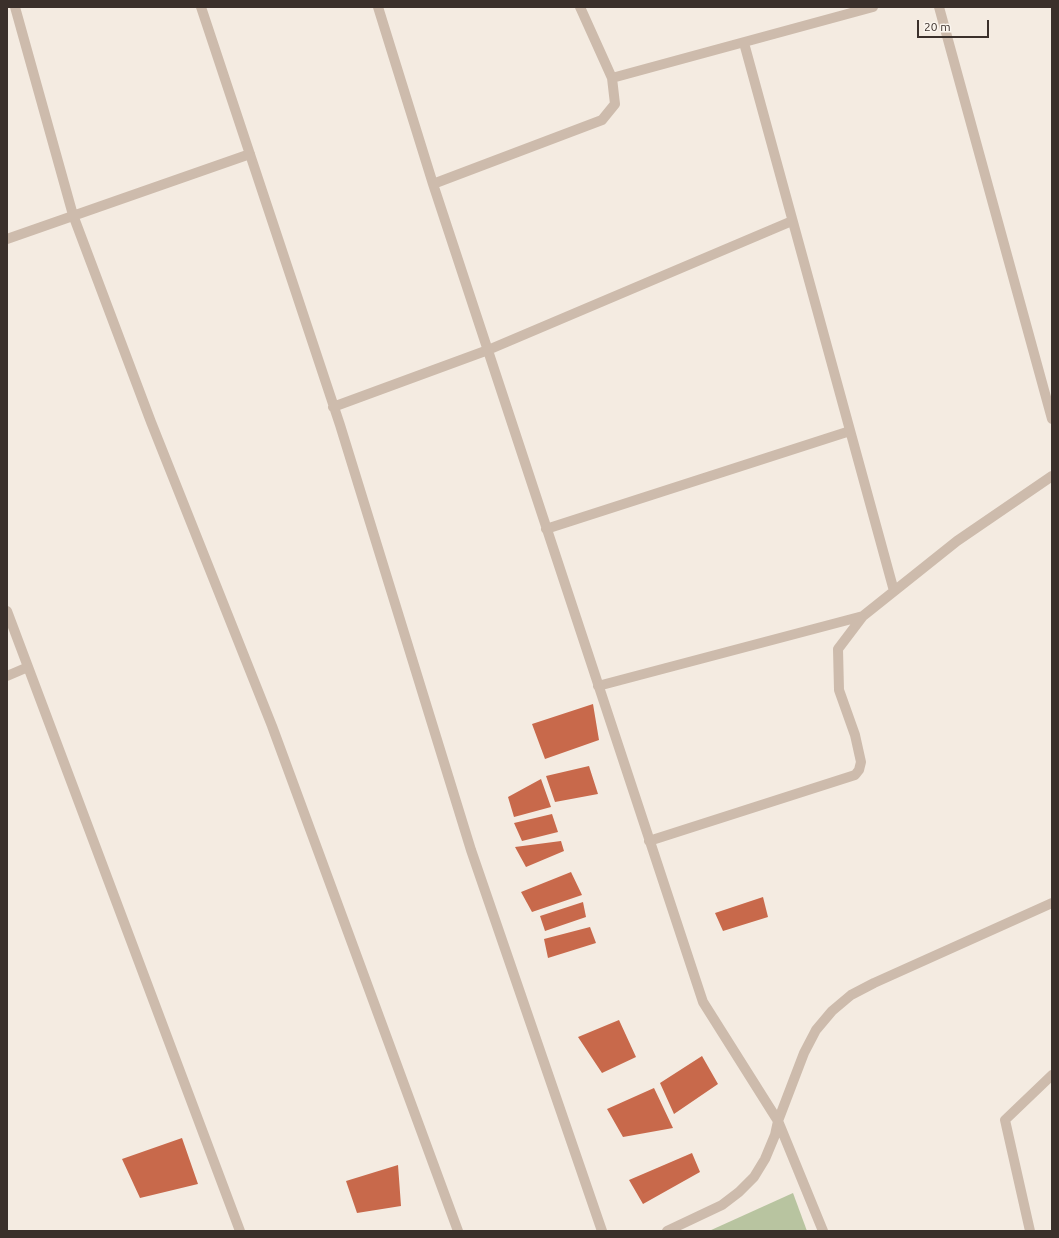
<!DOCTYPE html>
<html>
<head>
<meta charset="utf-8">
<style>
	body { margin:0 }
	#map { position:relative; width:1059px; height:1238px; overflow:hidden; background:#f4ebe1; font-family:Ubuntu,sans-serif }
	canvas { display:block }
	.frame { position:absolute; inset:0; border:8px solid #3b302b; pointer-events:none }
	.scale { position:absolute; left:917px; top:20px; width:72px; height:18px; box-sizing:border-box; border:2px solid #3b302b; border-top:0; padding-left:5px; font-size:12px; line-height:14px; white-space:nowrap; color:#3b302b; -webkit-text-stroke:3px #fbf5ee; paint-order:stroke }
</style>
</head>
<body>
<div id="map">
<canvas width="1059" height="1238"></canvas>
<div class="frame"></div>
<div class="scale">20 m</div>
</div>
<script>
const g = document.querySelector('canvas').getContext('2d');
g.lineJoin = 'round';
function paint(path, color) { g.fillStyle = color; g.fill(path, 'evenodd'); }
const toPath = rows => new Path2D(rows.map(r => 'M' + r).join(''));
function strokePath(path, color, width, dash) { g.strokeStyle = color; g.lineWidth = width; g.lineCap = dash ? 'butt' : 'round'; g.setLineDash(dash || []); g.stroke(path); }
paint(toPath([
	[793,1193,807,1231,709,1231]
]), '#b8c4a0');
paint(toPath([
	[593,704,599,740,545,759,532,724],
	[589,766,598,794,555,802,546,776],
	[541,779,551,807,514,817,508,797],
	[552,814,558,832,522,841,514,823],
	[561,841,564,851,526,867,515,847],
	[571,872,582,895,532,912,521,892],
	[763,897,768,917,723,931,715,913],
	[583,902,586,917,545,931,540,916],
	[590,927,596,943,548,958,544,939],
	[619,1020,636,1057,602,1073,578,1037],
	[702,1056,718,1084,674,1114,660,1083],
	[654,1088,673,1128,623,1137,607,1109],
	[182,1138,198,1184,140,1198,122,1159],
	[692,1153,700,1172,643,1204,629,1180],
	[398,1165,401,1206,357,1213,346,1181]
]), '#c8694b');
strokePath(toPath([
	[15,7,73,215,151,422,272,726,458,1231],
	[201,7,340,425,471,850,602,1231],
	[378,7,433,184,703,1002,778,1121,823,1231],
	[939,7,1052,419],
	[744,43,894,591],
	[612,78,873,7],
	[433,184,602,120,615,104,612,78,580,7],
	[7,239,250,154],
	[333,407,488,350,792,221],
	[546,529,850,431],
	[7,611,240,1231],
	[7,676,28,667],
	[598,686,863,616,957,541,1052,476],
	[649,841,855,775,859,770,861,762,855,735,839,690,838,649,863,616],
	[667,1231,722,1205,739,1192,754,1177,765,1159,775,1135,778,1121,804,1053,816,1030,832,1011,851,995,874,983,1052,903],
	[1030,1231,1005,1120,1052,1075]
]), '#cdbbac', 10);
</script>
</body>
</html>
